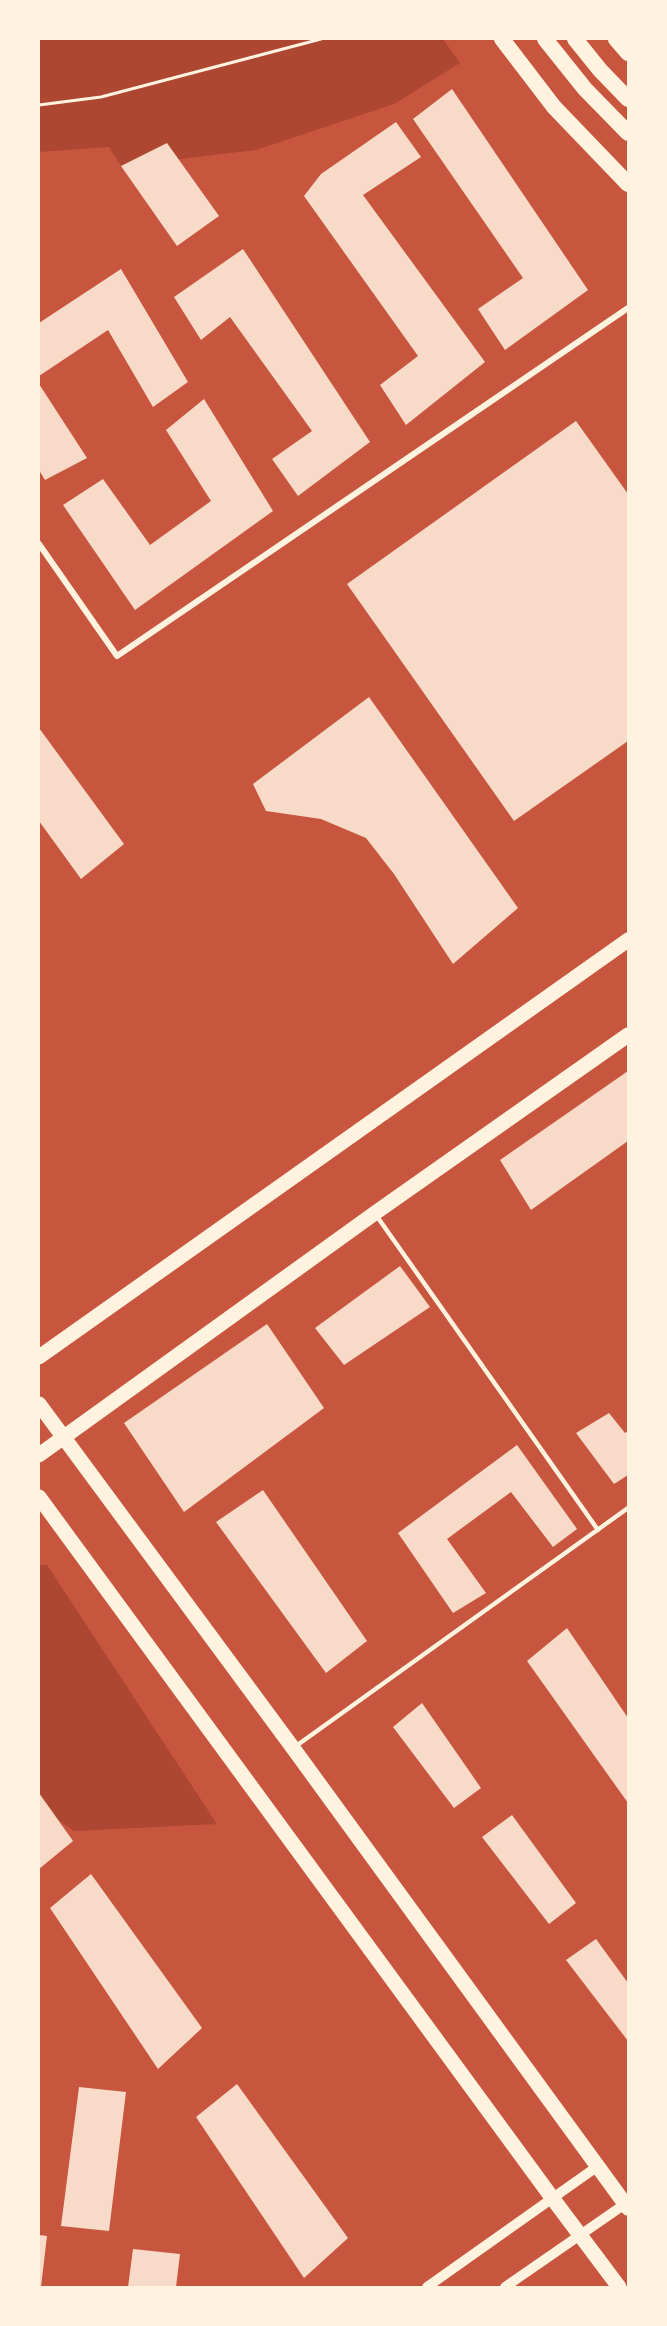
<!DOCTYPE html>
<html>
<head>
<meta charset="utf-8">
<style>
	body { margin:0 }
	#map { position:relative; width:667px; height:2326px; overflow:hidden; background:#c8553d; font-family:"DM Sans",sans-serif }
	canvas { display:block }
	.frame { position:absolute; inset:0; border:40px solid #fff3e0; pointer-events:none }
</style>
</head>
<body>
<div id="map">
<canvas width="667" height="2326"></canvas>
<div class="frame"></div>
</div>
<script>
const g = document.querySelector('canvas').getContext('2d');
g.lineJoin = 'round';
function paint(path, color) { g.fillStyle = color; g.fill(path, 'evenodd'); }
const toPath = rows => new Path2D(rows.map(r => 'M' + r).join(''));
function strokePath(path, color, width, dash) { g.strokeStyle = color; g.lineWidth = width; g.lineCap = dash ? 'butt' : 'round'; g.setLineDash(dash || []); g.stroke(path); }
paint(toPath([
	[39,39,443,39,460,63,394,104,256,150,121,166,109,147,39,152],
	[39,1565,47,1565,217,1824,74,1831,39,1807]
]), '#ae4732');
paint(toPath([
	[452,89,588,290,505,350,478,309,523,278,413,119],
	[396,122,421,157,363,195,485,362,406,425,380,385,418,356,304,196,321,174],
	[167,143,219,216,177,246,121,166],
	[243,249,370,442,298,496,272,459,312,431,230,317,201,340,174,297],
	[121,269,188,382,153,407,108,330,39,376,39,323],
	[39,384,87,458,45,480,39,470],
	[204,399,273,511,135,610,63,505,103,479,150,545,211,501,166,430],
	[576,421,628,494,628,741,514,821,347,584],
	[369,697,518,908,453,964,394,874,366,838,321,819,266,811,253,784],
	[39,728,124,844,81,879,39,821],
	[628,1071,628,1141,531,1210,500,1160],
	[400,1266,430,1307,344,1365,315,1328],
	[267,1324,324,1408,184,1512,124,1423],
	[609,1413,625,1433,628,1431,628,1475,614,1484,576,1433],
	[517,1445,577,1529,553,1547,511,1492,447,1539,486,1593,453,1613,398,1533],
	[263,1490,367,1641,326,1673,216,1522],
	[567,1628,628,1718,628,1803,527,1661],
	[422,1703,481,1788,454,1808,393,1727],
	[39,1793,73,1841,39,1869],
	[512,1815,576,1903,549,1924,482,1837],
	[91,1874,202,2028,158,2069,50,1908],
	[596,1939,628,1983,628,2041,566,1960],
	[237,2084,348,2238,304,2278,196,2117],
	[79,2087,126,2092,109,2231,61,2226],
	[39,2235,47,2236,41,2287,39,2287],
	[133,2249,180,2254,176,2287,128,2287]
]), '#f7dbc8');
strokePath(toPath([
	[39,105,101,97,321,39]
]), '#fff3e0', 3);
strokePath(toPath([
	[376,1215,598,1530],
	[296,1746,628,1508]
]), '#fff3e0', 4.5);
strokePath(toPath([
	[39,544,117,656,628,308]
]), '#fff3e0', 6);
strokePath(toPath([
	[427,2287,598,2166],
	[505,2287,625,2204]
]), '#fff3e0', 10);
strokePath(toPath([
	[39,1357,628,940],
	[39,1404,293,1748,628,2208],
	[39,1455,375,1213,628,1035],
	[39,1497,553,2199,619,2287]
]), '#fff3e0', 15);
strokePath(toPath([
	[502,39,554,107,628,184],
	[545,39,585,89,628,133],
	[575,39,600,70,628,99],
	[616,39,628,53]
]), '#fff3e0', 16);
</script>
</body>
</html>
